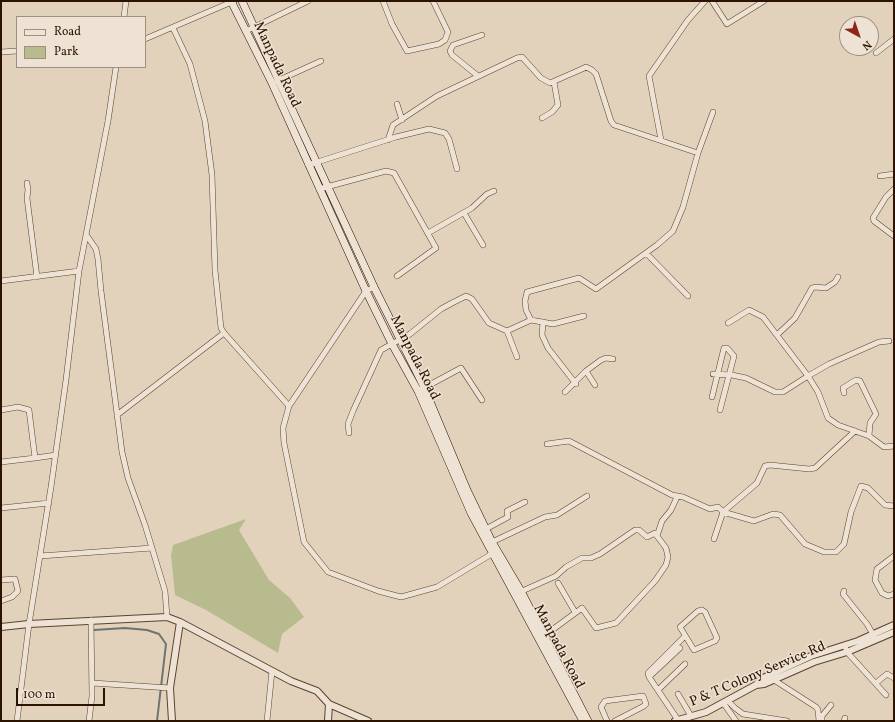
<!DOCTYPE html>
<html>
<head>
<meta charset="utf-8">
<style>
	body { margin:0 }
	#map { position:relative; width:895px; height:722px; overflow:hidden; background:#e3d2bb; font-family:Vollkorn,serif }
	canvas { display:block }
	.frame { position:absolute; inset:0; border:2px solid #2c1300; pointer-events:none }
	.legend { position:absolute; left:16px; top:16px; width:130px; height:52px; box-sizing:border-box; background:#ede2d3; border:1px solid #a08f7f; margin:0; padding:5px 7px; list-style:none; font-size:12px; color:#2c1300 }
	.legend li { display:flex; align-items:center; gap:8px; height:20px }
	.legend b { width:20px; border:1px solid #a08f7f }
	.north { position:absolute; left:839px; top:16px; width:40px; height:40px; box-sizing:border-box; background:#ede2d3; border:1px solid #a08f7f; border-radius:50%; rotate:140deg; font-size:11px; font-weight:700; line-height:16px; text-align:center; color:#2c1300 }
	.north::after { content:''; display:block; margin:auto; width:14px; height:18px; background:#8f2418; clip-path:polygon(50% 0,100% 100%,50% 72%,0 100%) }
	.scale { position:absolute; left:16px; top:688px; width:89px; height:18px; box-sizing:border-box; border:2px solid #2c1300; border-top:0; padding-left:5px; font-size:12px; line-height:14px; white-space:nowrap; color:#2c1300; -webkit-text-stroke:3px #ede2d3; paint-order:stroke }
</style>
</head>
<body>
<div id="map">
<canvas width="895" height="722"></canvas>
<div class="frame"></div>
<ul class="legend">
<li><b style="height:5px;background:#ede2d3"></b>Road</li>
<li><b style="height:11px;background:#b8bb8d"></b>Park</li>
</ul>
<div class="north">N</div>
<div class="scale">100 m</div>
</div>
<script>
const g = document.querySelector('canvas').getContext('2d');
g.lineJoin = 'round';
function paint(path, color) { g.fillStyle = color; g.fill(path, 'evenodd'); }
const toPath = rows => new Path2D(rows.map(r => 'M' + r).join(''));
function strokePath(path, color, width, dash) { g.strokeStyle = color; g.lineWidth = width; g.lineCap = dash ? 'butt' : 'round'; g.setLineDash(dash || []); g.stroke(path); }
function write(font, color, halo, rows, align = 'center') {
  g.font = font + ' Vollkorn,serif'; g.lineWidth = 3; g.setLineDash([]); g.textBaseline = 'middle'; g.strokeStyle = halo; g.fillStyle = color; for (const [text, x, y, turn = 0] of rows) {
    g.save(); g.translate(x, y); g.rotate((+turn || 0) * Math.PI / 180); g.textAlign = isNaN(turn) ? turn : align; if (halo) g.strokeText(text, 0, 0); g.fillText(text, 0, 0); g.restore();
  }
}
paint(toPath([
	[246,519,239,530,269,580,290,598,304,617,282,634,278,653,206,610,175,595,171,555,173,545]
]), '#b8bb8d');
strokePath(toPath([
	[94,630,125,628,147,630,159,634,166,644,157,721]
]), '#6d7470', 2);
const minor = toPath([
	[383,1,392,24,407,51,439,44,445,40,448,32,433,1],
	[712,1,727,24,764,1],
	[124,17,126,1],
	[173,28,190,64,205,121,212,175,215,270,221,328,224,333],
	[246,31,308,1],
	[145,39,234,1],
	[1,52,17,51],
	[876,53,894,39],
	[478,76,452,55,450,51,453,45,482,35],
	[277,81,321,61],
	[397,104,402,120],
	[542,118,552,112,558,105,554,82],
	[388,140,393,125,437,96,517,58,522,57,541,78,550,83,582,69,586,67,592,70,596,74,611,121,614,125,698,153,683,207,673,231,657,245,596,289,579,278,527,292,525,301,526,310,531,320],
	[661,140,649,76,688,20,705,1],
	[698,153,713,112],
	[308,165,396,137,429,129,445,133,449,139,457,169],
	[880,176,894,174],
	[27,183,28,190,27,198,37,277],
	[319,189,386,171,394,173,436,248,397,276],
	[894,189,886,197,873,218,874,221,894,236],
	[464,213,483,245],
	[428,233,472,208,487,194,494,191],
	[87,236,96,249,98,259,101,291,122,452,128,478,145,525,165,591,167,617],
	[646,253,688,296],
	[1,281,79,271],
	[374,287,366,291,289,406,283,428,284,443,304,542,328,572,378,591,401,597,437,587,495,552],
	[543,322,542,335,548,348,576,384],
	[507,331,517,357],
	[778,334,795,318,812,288,815,287,826,288,835,282,838,277],
	[889,341,879,342,829,364,808,376,818,392,828,418,838,425,869,436,884,447,894,446],
	[586,371,595,385],
	[713,374,732,375,746,378,775,392,783,392,808,376,763,317,749,310,728,323],
	[422,389,461,368,482,400],
	[565,392,586,371,601,360,606,358,613,359],
	[844,393,843,388,856,380,860,381,876,414,870,423,869,436],
	[712,397,724,348,727,348,734,356,720,410],
	[1,410,18,407,29,410,35,458,56,455],
	[117,415,224,333,289,406],
	[349,433,348,424,353,411,381,350,410,334,441,309,452,303,466,296,472,299,489,323,507,331,531,320,553,324,584,316],
	[547,444,569,441,672,495,683,497,710,509,718,507,723,512,714,539],
	[1,462,35,458],
	[1,508,49,503],
	[723,512,754,521,773,514,780,515,805,544,824,552,836,552,844,544,851,512,861,486,868,488,885,505,894,506],
	[723,512,757,483,765,466,770,465,809,469,815,468,855,431],
	[484,530,508,517,507,511,525,502],
	[490,543,545,517,557,515,587,496],
	[40,556,152,548],
	[894,556,877,569,875,580,882,593,888,596,894,594],
	[1,580,15,579,18,591,12,597,1,601],
	[558,583,575,612],
	[844,591,843,594,867,624,874,636],
	[520,592,556,576,566,567,582,558,591,558,600,554,635,530,639,530,647,537,655,533,657,536],
	[702,610,705,612,717,638,715,641,694,650,680,627,698,611,702,610],
	[541,636,552,630,582,608,596,628,616,623,655,581,666,565,668,557,666,548,657,536,662,521,671,510,677,497],
	[845,646,847,652,886,695],
	[649,677,680,648],
	[774,680,816,707,818,710,819,721],
	[92,683,170,688],
	[876,683,887,674,894,678],
	[658,690,685,664],
	[678,694,691,716],
	[728,701,735,708,743,714,787,721],
	[724,704,736,721],
	[678,720,649,677,648,673,685,636],
	[17,721,29,624,51,487,66,380,79,271,108,121,116,67],
	[89,721,92,696,91,620],
	[267,721,272,671],
	[607,721,601,707,605,701,643,696,646,704,644,706,615,721],
	[822,721,822,716,831,705],
	[844,721,845,718]
]);
const tertiary = toPath([
	[1,627,29,624,167,617,180,622,291,681,317,691,329,704,368,721],
	[756,685,761,679,811,656,858,641,894,625],
	[172,721,170,688,180,622],
	[328,721,329,704],
	[675,721,706,712,756,685,764,684,814,662,847,652,894,632]
]);
const secondary = toPath([
	[231,1,272,83,366,291,392,344,418,391,471,513,583,721],
	[242,1,374,287,424,387,467,490,492,542,521,591,588,721]
]);
strokePath(minor, '#5a432f', 6);
strokePath(tertiary, '#5a432f', 8);
strokePath(secondary, '#2c1300', 8);
strokePath(minor, '#ede2d3', 5);
strokePath(tertiary, '#ede2d3', 6);
strokePath(secondary, '#ede2d3', 7);
write('14px', '#2c1300', '#ede2d3', [
	["Manpada Road",276,65,65],
	["Manpada Road",414,358,63],
	["Manpada Road",558,647,62],
	["P & T Colony Service Rd",758,675,-23]
]);
</script>
</body>
</html>
